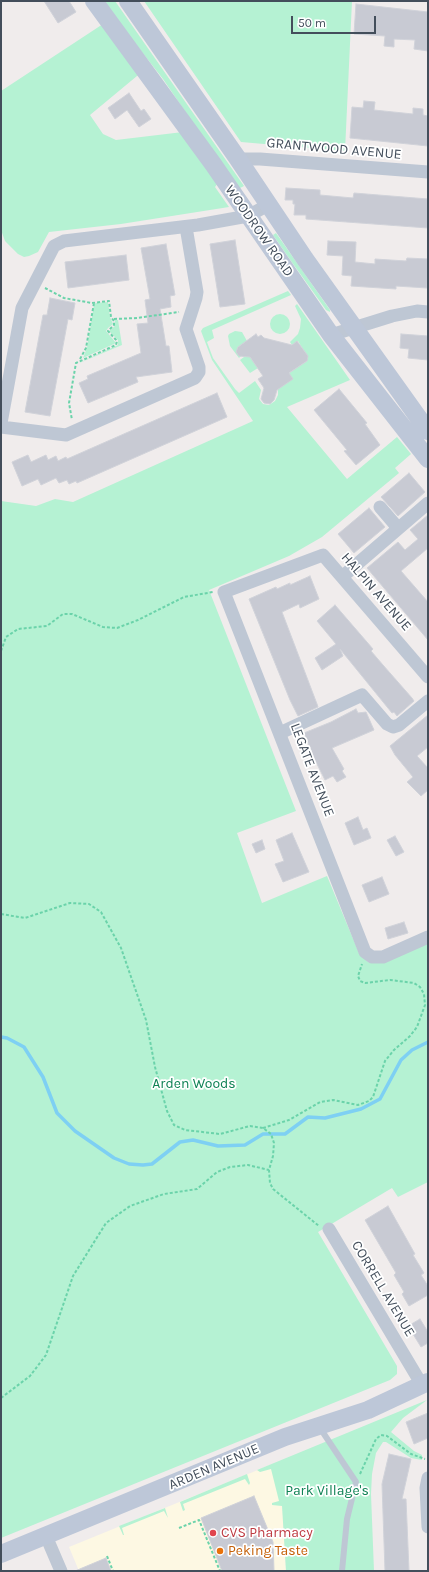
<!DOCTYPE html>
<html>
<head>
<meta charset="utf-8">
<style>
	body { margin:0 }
	#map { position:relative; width:429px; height:1572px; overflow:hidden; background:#f0ecec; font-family:Karla,sans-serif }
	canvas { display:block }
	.frame { position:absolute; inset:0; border:2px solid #434e5b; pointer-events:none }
	.scale { position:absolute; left:291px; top:16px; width:85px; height:18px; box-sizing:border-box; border:2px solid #434e5b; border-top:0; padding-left:5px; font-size:12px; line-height:14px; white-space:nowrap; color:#434e5b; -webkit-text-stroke:3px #fff; paint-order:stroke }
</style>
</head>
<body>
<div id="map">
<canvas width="429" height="1572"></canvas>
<div class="frame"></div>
<div class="scale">50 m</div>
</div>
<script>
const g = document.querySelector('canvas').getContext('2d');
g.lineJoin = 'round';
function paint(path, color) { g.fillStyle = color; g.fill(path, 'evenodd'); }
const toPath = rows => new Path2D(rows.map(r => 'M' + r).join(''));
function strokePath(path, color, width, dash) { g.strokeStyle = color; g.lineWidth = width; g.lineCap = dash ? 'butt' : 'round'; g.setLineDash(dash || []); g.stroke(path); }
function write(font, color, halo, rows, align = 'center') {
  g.font = font + ' Karla,sans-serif'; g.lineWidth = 3.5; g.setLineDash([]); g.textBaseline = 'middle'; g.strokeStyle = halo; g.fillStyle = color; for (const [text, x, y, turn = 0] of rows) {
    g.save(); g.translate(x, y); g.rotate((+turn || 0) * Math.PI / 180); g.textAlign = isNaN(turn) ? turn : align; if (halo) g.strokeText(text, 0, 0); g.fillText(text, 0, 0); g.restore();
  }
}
paint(toPath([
	[280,1461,286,1571,79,1571,69,1547]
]), '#fdf8e3');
paint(toPath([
	[102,1,115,1,244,186,238,189,163,79],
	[144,1,352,1,345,151,241,142],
	[103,24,143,71,90,115,103,134,116,140,183,132,218,183,215,187,229,207,121,224,49,232,38,252,29,256,24,257,18,254,5,241,1,230,1,91],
	[276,233,330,310,330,312,326,310,291,261,273,235],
	[288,291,291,295,212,330,214,338,207,342,213,358,235,389,239,393,255,381,261,390,259,399,263,404,269,405,275,401,278,395,278,389,289,373,307,361,307,356,298,341,292,345,290,342,298,334,300,328,301,319,295,306,297,304,350,380,287,407,347,479,397,437,411,454,395,468,399,473,322,537,289,556,209,590,296,811,237,833,262,903,327,876,359,953,368,962,374,963,428,942,428,1182,398,1197,392,1188,318,1232,397,1366,397,1374,390,1380,1,1538,1,501,36,506,55,499,73,502,253,421,212,360,201,331,203,328],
	[108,302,110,317,113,324,108,328,106,331,116,343,83,358,87,348,94,305,96,303],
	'270 324a10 10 0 1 1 20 0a10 10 0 1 1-20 0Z',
	[115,320,118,320,122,345,77,364,118,345,118,340,109,331,115,326],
	[235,331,242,332,247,341,238,347,236,352,241,356,239,358,230,346,228,336,229,334],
	[248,354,258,368,250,373,240,360],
	[427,1400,403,1418,391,1432,414,1451,422,1455,422,1460,411,1458,386,1442,383,1442,376,1453,372,1474,371,1494,374,1571,286,1571,282,1506,272,1505,272,1503,279,1501,271,1469,260,1472,257,1470],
	[247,1474,250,1483,249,1485,245,1479,183,1504,185,1510,183,1511,180,1502],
	[165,1508,168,1518,164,1511,122,1528,124,1535,123,1535,119,1526]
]), '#b5f2d3');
strokePath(toPath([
	[1,1037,7,1038,24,1047,43,1077,57,1113,75,1131,114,1158,129,1164,143,1165,152,1164,180,1142,193,1140,218,1146,245,1145,263,1134,285,1134,308,1117,325,1118,361,1109,380,1099,401,1060,412,1050,428,1042]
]), '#7ed0f3', 3.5);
const building = toPath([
	[44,1,69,1,76,12,58,23,44,1],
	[356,4,428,12,428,51,414,49,415,40,394,39,394,47,384,46,385,36,354,34,356,4],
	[129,93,141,111,144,109,151,119,139,127,127,110,115,119,108,108,129,93],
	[364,101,375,102,374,110,413,114,413,108,423,109,423,115,428,116,428,146,350,138,352,107,363,108,364,101],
	[286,188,320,190,320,195,353,198,354,193,428,199,428,228,306,219,306,215,294,215,295,204,293,204,293,200,285,200,286,188],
	[235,240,245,304,220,307,210,244,235,240],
	[328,241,356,242,355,262,375,264,375,259,406,261,407,258,428,259,427,288,396,286,396,289,351,286,352,276,342,275,343,256,327,255,328,241],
	[166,244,175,295,170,296,171,307,160,309,166,346,169,346,172,372,136,377,138,382,88,403,79,383,88,379,87,376,141,353,137,324,148,323,145,300,150,299,141,248,166,244],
	[126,255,129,280,68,288,65,262,126,255],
	[50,298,75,303,72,320,68,319,50,416,25,412,43,315,47,315,50,298],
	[256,334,258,337,261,335,264,338,292,345,297,341,308,356,307,361,289,373,293,379,277,390,274,400,270,404,264,403,261,399,264,388,258,379,263,376,250,357,239,356,236,352,238,347,256,334],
	[401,334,428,336,428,360,408,358,409,349,400,348,401,334],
	[339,389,367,423,365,424,380,445,356,465,344,451,347,450,314,410,339,389],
	[217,393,227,417,77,483,76,481,69,484,67,480,59,483,56,478,41,485,38,479,22,486,12,462,28,455,31,462,46,455,48,460,56,456,58,461,66,457,67,459,217,393],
	[409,473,425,492,398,516,381,497,409,473],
	[369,508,385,527,354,553,338,534,369,508],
	[428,515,428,548,401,571,428,602,428,640,367,568,398,542,405,550,418,539,410,530,428,515],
	[310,576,319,599,300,608,299,604,282,612,317,704,318,707,298,716,290,700,249,599,276,587,277,589,290,583,290,585,310,576],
	[335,605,373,649,371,651,383,665,412,698,414,701,397,716,394,712,392,713,340,649,343,656,322,670,315,658,336,644,317,621,335,605],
	[356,709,358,713,366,712,374,730,332,748,344,769,342,771,346,777,337,782,333,776,325,780,315,760,304,733,331,722,356,709],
	[428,715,428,747,417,756,428,768,428,790,421,796,407,782,413,777,395,755,390,746,428,715],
	[358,817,363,830,367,828,371,838,354,845,345,823,358,817],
	[292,833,309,872,283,882,275,864,284,861,276,840,292,833],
	[395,836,404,852,396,856,387,840,395,836],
	[262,840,265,849,256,853,252,844,262,840],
	[382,877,389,894,369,902,362,885,382,877],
	[404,922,408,933,388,939,385,928,404,922],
	[388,1206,415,1254,413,1255,424,1273,421,1275,428,1286,428,1295,409,1306,402,1294,404,1292,394,1275,396,1273,365,1220,388,1206],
	[420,1319,428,1332,428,1343,421,1347,408,1326,420,1319],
	[428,1413,428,1438,414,1444,406,1422,428,1413],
	[389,1454,411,1459,402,1499,406,1499,409,1571,385,1571,382,1484,389,1454],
	[254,1496,273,1542,274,1571,222,1571,201,1518,254,1496],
	[106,1558,111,1571,75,1571,106,1558]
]);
paint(building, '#c8cad3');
strokePath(building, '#d0d2d9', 1);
strokePath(toPath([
	[45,288,64,298,92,303,109,301,111,317,114,321,114,325,108,331,117,341,116,345,76,363,69,403,72,420],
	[114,319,137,318,179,312],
	[80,359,86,348,94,303],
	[1,651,6,637,18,629,47,626,63,614,72,614,103,627,117,628,138,620,184,597,213,592],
	[1,680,1,701],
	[1,914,25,918,70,903,89,904,101,912,121,948,146,1020,155,1067,167,1111,174,1125,185,1130,220,1134,250,1126,263,1128,271,1134,274,1143,273,1156,269,1170,270,1183,273,1189,319,1226],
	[263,1128,289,1120,320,1102,333,1100,358,1105,369,1101,373,1097,385,1061,394,1050,410,1036,417,1027,425,1005,424,994,420,987,414,983,390,980,365,983,360,981,358,976,362,964],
	[1,1398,30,1376,46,1355,73,1276,106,1223,130,1206,164,1194,197,1189,217,1172,230,1167,248,1165,269,1170],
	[360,1474,376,1439,381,1435,387,1436,411,1454,425,1459],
	[179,1528,199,1520,220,1571],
	[107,1556,113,1571]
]), '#6bd3aa', 2, [3, 2]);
strokePath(toPath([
	[320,1428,356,1482,347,1519,342,1571]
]), '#bec7d4', 6);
strokePath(toPath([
	[238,159,260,159,428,172],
	[331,335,392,316,417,311,428,312],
	[1,423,22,308,54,246,64,241,198,225,248,216,268,205],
	[1,427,66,435,195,378,199,372,199,367,186,329,196,298,197,292,186,227],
	[380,507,398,528],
	[342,577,428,503],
	[428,677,323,555,224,592,365,952,372,957,383,957,428,937],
	[280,733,362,695,387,724,393,727,399,725,428,701],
	[329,1229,422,1385],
	[428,1478,426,1488,428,1527],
	[46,1536,61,1571]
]), '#bec7d4', 13);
strokePath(toPath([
	[94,1,213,164,331,335,428,459],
	[128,1,238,159,305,259,428,431],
	[1,1554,285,1437,368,1410,428,1382]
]), '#bdc7d8', 18);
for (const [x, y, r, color] of [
	[213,1533,4,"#e0444e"],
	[220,1551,4,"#e8710a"]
]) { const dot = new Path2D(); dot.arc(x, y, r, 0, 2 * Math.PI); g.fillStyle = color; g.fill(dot); strokePath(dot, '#fff', 1.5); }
write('14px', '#434e5b', '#fff', [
	["GRANTWOOD AVENUE",334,149,5],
	["WOODROW ROAD",259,231,55],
	["HALPIN AVENUE",376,592,49],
	["LEGATE AVENUE",312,770,69],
	["CORRELL AVENUE",383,1289,59],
	["ARDEN AVENUE",214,1467,-23]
]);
write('14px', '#0e8254', '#fff', [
	["Arden Woods",194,1084],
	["Park Village's",327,1491]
]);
write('14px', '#be3a42', '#fff', [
	["CVS Pharmacy",221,1533]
], 'left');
write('14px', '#c56008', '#fff', [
	["Peking Taste",228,1551]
], 'left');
</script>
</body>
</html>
